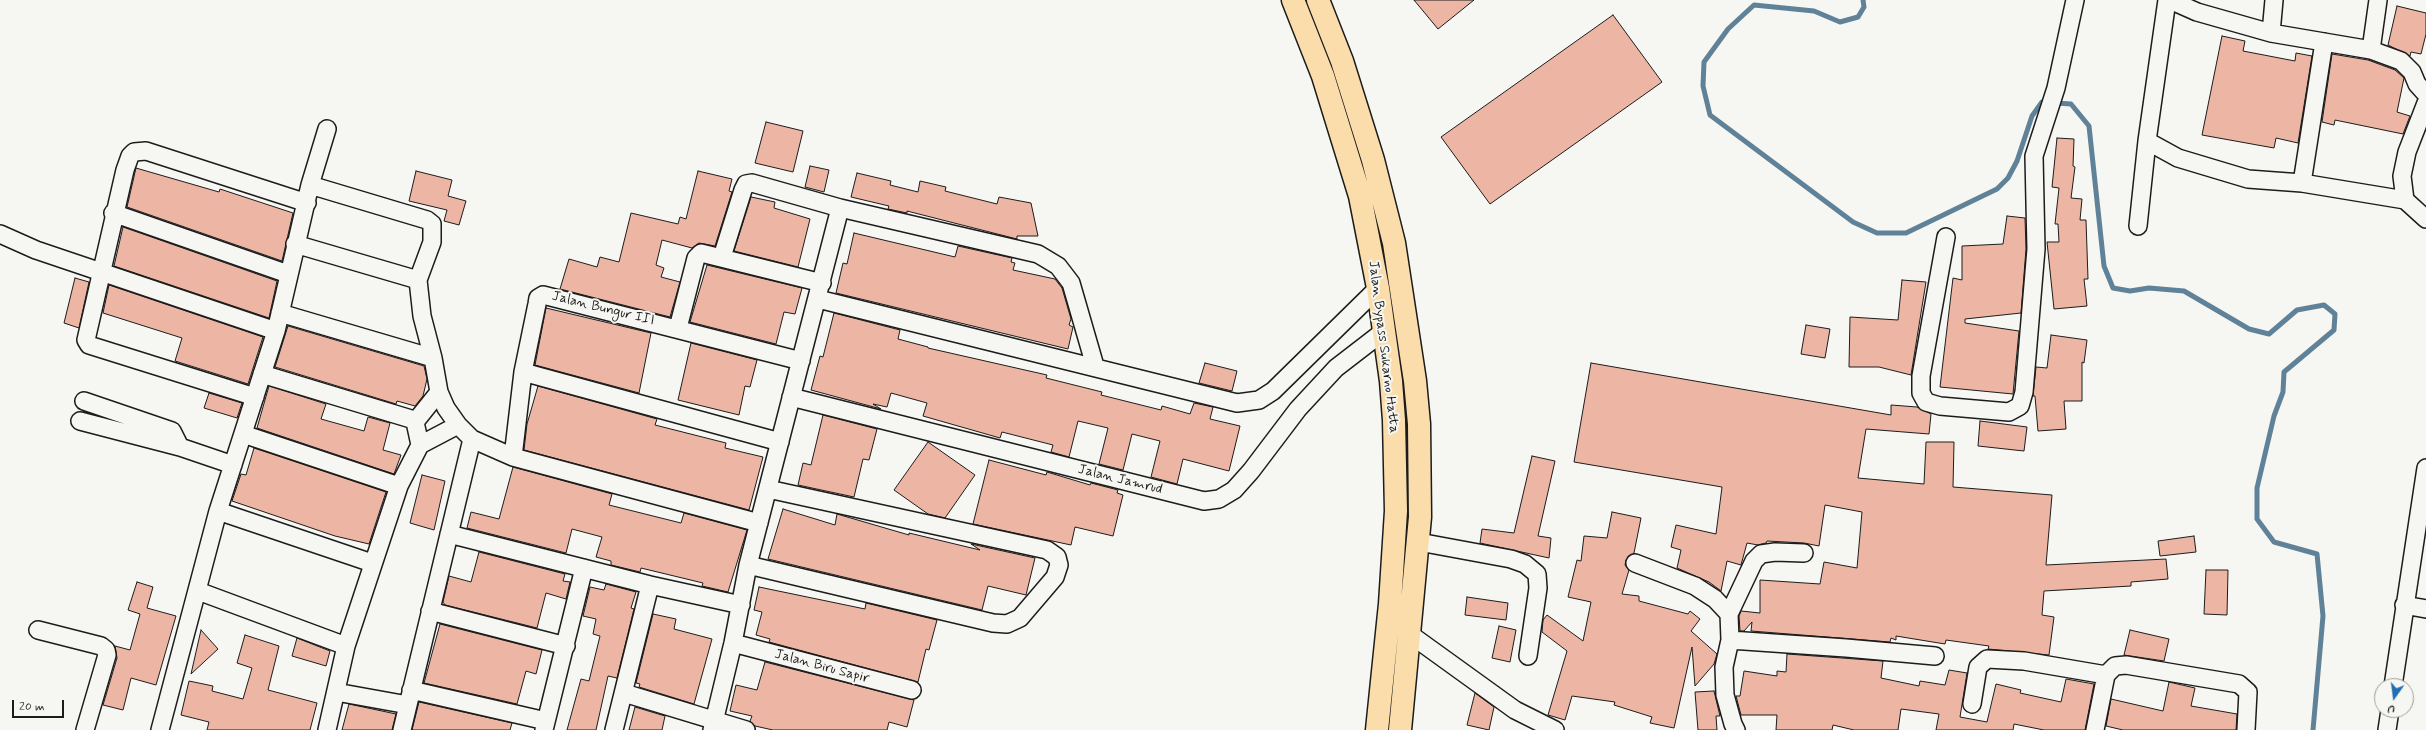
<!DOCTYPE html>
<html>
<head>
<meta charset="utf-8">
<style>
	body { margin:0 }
	#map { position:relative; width:2426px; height:730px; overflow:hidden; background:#f6f6f2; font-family:Mynerve,sans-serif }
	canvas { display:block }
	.north { position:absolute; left:2374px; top:678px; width:40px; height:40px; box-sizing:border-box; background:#f6f6f2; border:1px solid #9f9f9c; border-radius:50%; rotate:194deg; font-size:11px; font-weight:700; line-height:16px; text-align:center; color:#1c1c1c }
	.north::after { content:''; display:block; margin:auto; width:14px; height:18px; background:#1f6fb2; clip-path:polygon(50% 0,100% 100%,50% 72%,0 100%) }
	.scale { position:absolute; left:12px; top:700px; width:52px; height:18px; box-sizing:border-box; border:2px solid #1c1c1c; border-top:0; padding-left:5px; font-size:12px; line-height:14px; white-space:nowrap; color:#1c1c1c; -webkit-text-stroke:3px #f6f6f2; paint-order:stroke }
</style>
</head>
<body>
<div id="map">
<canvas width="2426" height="730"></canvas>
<div class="north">U</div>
<div class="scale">20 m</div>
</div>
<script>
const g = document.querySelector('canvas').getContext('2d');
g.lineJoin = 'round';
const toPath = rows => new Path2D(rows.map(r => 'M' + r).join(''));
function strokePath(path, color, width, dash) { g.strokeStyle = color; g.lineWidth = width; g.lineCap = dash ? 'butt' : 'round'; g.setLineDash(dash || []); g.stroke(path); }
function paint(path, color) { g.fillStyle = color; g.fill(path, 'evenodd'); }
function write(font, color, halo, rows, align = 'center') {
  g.font = font + ' Mynerve,sans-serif'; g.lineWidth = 4; g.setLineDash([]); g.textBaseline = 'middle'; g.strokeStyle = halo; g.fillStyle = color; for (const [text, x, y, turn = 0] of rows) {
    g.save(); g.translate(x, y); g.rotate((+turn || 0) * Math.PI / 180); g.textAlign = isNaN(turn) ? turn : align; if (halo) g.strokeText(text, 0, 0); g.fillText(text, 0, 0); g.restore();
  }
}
strokePath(toPath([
	[1863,0,1864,7,1858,17,1840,22,1814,11,1754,5,1728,29,1704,62,1703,86,1710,115,1853,222,1877,233,1906,233,1997,189,2008,178,2017,161,2032,116,2042,102,2071,104,2089,126,2104,266,2113,288,2130,291,2149,288,2184,291,2249,329,2269,334,2297,310,2324,305,2335,314,2334,330,2284,372,2283,392,2274,416,2257,488,2257,519,2274,542,2317,554,2323,616,2313,730]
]), '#608299', 5);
const building = toPath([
	[1414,0,1474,0,1438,29,1414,0],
	[2397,6,2426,13,2426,34,2421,54,2411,52,2410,56,2388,45,2397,6],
	[1613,15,1662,82,1490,204,1441,137,1613,15],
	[2222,36,2245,41,2243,51,2295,61,2296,53,2312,56,2298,143,2276,138,2274,148,2202,135,2222,36],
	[2332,54,2368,60,2395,70,2404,78,2397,112,2410,116,2403,134,2335,120,2334,125,2322,122,2332,54],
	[766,122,803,131,793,172,755,163,766,122],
	[2057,138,2074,139,2073,166,2075,167,2071,198,2082,199,2080,220,2086,220,2088,279,2084,279,2087,306,2054,309,2047,242,2059,242,2058,224,2055,224,2059,188,2052,187,2057,138],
	[810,166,829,170,824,192,805,187,810,166],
	[136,168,219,192,220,189,293,213,282,261,127,207,136,168],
	[416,171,452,180,448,196,466,201,459,225,444,221,447,210,409,201,416,171],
	[698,171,732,179,729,191,732,192,715,246,699,243,692,248,662,240,656,265,664,268,661,277,680,282,670,317,560,289,569,259,597,267,600,257,619,262,631,213,678,224,680,217,686,219,698,171],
	[857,173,891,181,890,185,918,192,920,181,946,187,945,191,997,204,999,197,1031,203,1038,236,1017,236,1017,239,907,211,907,213,888,209,889,206,851,197,857,173],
	[751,197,775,202,774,208,810,219,798,267,734,251,751,197],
	[2007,216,2025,218,2026,249,2021,313,1965,319,1965,323,2019,331,2013,394,1940,387,1953,278,1962,280,1962,246,2003,244,2007,216],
	[123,227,277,281,269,318,114,266,123,227],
	[854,233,955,257,958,246,1012,258,1011,262,1015,263,1013,270,1055,279,1062,288,1071,319,1069,325,1073,327,1068,349,836,293,843,263,847,264,854,233],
	[707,265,802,288,795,314,784,312,776,344,690,322,707,265],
	[75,278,89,282,79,328,64,323,75,278],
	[1902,280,1926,282,1911,375,1879,367,1849,367,1850,317,1898,320,1902,280],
	[109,285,263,337,248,384,175,361,182,338,103,313,109,285],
	[546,308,651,333,639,393,535,365,546,308],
	[834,313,900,330,898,339,928,347,928,348,1047,375,1046,378,1102,392,1101,395,1161,410,1162,406,1190,414,1194,403,1213,407,1210,419,1240,426,1229,471,1183,459,1177,484,1151,477,1160,441,1132,434,1123,470,1099,464,1108,428,1078,421,1069,457,1051,452,1053,445,1002,432,1000,438,923,416,927,403,891,393,887,407,873,404,881,409,811,390,820,356,823,357,834,313],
	[1806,325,1830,329,1825,358,1801,354,1806,325],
	[288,326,424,366,427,379,423,396,415,406,397,401,396,404,275,367,288,326],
	[2051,335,2087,340,2084,363,2082,362,2082,401,2064,401,2066,429,2038,431,2035,396,2033,396,2036,367,2047,368,2051,335],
	[691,343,757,360,750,387,745,386,739,415,678,400,691,343],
	[1205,363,1237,371,1232,391,1199,383,1205,363],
	[1591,363,1891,415,1891,405,1917,407,1931,414,1929,434,1866,429,1858,478,1924,484,1926,442,1954,442,1953,487,2052,495,2046,565,2166,559,2168,579,2131,582,2131,586,2044,591,2042,615,2054,617,2049,655,1988,649,1989,646,1946,640,1945,644,1896,636,1896,640,1891,638,1890,642,1751,631,1752,622,1744,631,1740,631,1739,616,1741,611,1760,613,1760,580,1820,584,1824,562,1857,568,1862,512,1825,505,1819,546,1804,543,1767,541,1766,543,1758,545,1747,543,1741,565,1727,561,1721,591,1709,582,1677,568,1681,550,1671,547,1676,525,1716,534,1722,487,1574,462,1591,363],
	[269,386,326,404,321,419,364,431,368,417,390,423,383,450,401,455,394,474,257,428,269,386],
	[538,386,657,419,655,425,726,443,725,448,763,457,749,510,524,450,527,424,538,386],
	[209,393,242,403,237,418,204,408,209,393],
	[823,415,877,429,869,460,863,459,854,497,798,485,803,463,811,465,823,415],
	[1980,421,2027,427,2024,451,1978,446,1980,421],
	[928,442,975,475,945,518,928,514,894,490,928,442],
	[254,448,386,492,369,544,335,536,232,501,241,474,246,475,254,448],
	[1532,456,1555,461,1538,536,1551,538,1549,558,1480,543,1482,529,1514,533,1532,456],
	[989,460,1046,475,1047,472,1090,485,1091,483,1118,490,1117,493,1123,495,1113,536,1075,527,1071,545,973,524,989,460],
	[513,467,612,494,609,505,681,523,684,513,747,530,728,592,702,586,703,583,641,568,640,572,611,565,611,561,596,557,602,537,572,529,566,553,467,528,471,512,499,519,513,467],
	[422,475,445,481,434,530,410,523,422,475],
	[783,509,835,525,837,514,909,535,909,533,980,550,971,544,1035,558,1026,595,988,586,982,610,768,559,783,509],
	[1612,512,1641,518,1634,553,1626,560,1625,565,1629,570,1622,594,1639,596,1639,601,1688,614,1690,611,1700,619,1691,631,1717,654,1714,664,1695,686,1692,647,1674,728,1650,723,1652,717,1614,705,1615,702,1572,696,1565,720,1548,715,1567,651,1542,632,1543,620,1547,615,1583,641,1591,602,1568,597,1577,560,1581,561,1584,536,1607,538,1612,512],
	[2194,536,2196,552,2160,556,2158,541,2194,536],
	[479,552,565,574,563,581,570,582,566,599,546,593,537,628,445,605,443,602,449,576,471,582,479,552],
	[2206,570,2228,570,2227,615,2204,614,2206,570],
	[137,582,153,587,147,608,176,616,156,685,131,678,123,710,103,705,117,658,115,646,130,650,140,614,128,610,137,582],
	[606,584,636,592,631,608,634,609,617,678,608,676,596,730,567,730,581,679,589,681,600,636,593,634,596,619,583,616,590,587,604,590,606,584],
	[759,587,865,609,866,603,937,620,929,650,926,649,918,682,769,642,770,639,756,635,762,612,754,610,759,587],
	[1467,597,1508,603,1506,620,1465,615,1467,597],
	[653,614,676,619,674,629,712,639,694,704,639,687,640,684,636,683,653,614],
	[440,624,542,650,536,674,526,671,517,704,424,683,440,624],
	[1499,626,1516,630,1510,662,1492,658,1499,626],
	[201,630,218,649,191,674,201,630],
	[2130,630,2169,639,2164,661,2124,655,2130,630],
	[245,635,279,646,268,690,317,703,310,730,207,730,209,722,181,715,189,681,213,686,212,691,243,699,252,668,237,663,245,635],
	[297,638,330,651,326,666,292,656,297,638],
	[1787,654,1883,661,1881,678,1919,686,1920,681,1945,685,1949,670,1967,673,1960,717,1987,722,1996,684,2021,690,2020,693,2061,702,2066,679,2094,684,2085,730,2044,730,2014,724,2013,730,1936,730,1939,714,1901,709,1898,730,1854,730,1833,725,1832,730,1776,730,1777,715,1741,715,1736,696,1740,696,1744,671,1777,676,1777,671,1786,672,1787,654],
	[765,662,914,700,907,727,889,722,887,730,773,730,755,726,750,721,752,716,730,711,736,685,757,690,765,662],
	[2169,682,2195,688,2191,706,2237,714,2236,730,2123,730,2106,726,2111,699,2163,711,2169,682],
	[1714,691,1720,716,1716,716,1717,730,1698,730,1695,692,1714,691],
	[1475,693,1494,707,1489,730,1467,725,1475,693],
	[419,702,512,723,510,730,412,730,419,702],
	[349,704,396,714,392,730,342,730,349,704],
	[635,707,665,716,662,730,629,730,635,707]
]);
paint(building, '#edb5a4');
strokePath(building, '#1c1c1c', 1);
const minor = toPath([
	[2170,0,2197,12,2271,33,2371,50,2401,61,2412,72,2417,84,2426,94],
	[2271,33,2274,0],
	[2371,50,2378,0],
	[2426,103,2407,152,2402,176,2405,200,2426,219],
	[2147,141,2178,158,2248,179,2302,183,2405,200],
	[2302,183,2324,42],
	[310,185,427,220,432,224,432,242,418,280,422,316,433,358],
	[113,213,288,274],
	[2138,226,2147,141,2167,0],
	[0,234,36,250,276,331],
	[1946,237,1921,376,1921,393,1926,402,1940,406,2009,412,2020,406,2024,392,2036,249,2034,156,2056,88,2075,0],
	[295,244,418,280],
	[722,257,743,190,746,184,752,183,840,208,1038,254,1058,266,1071,283,1095,366],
	[818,299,1237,403,1259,400,1273,391,1378,288],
	[280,313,433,358,439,392,446,408,458,425,472,439,513,457,759,523],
	[678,328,696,258,701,253,822,283],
	[523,372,780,442],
	[262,374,411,419,415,422,420,445],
	[255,397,89,345,86,340,125,170,130,156,134,152,146,151,307,203],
	[791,397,1204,501,1219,499,1234,490,1251,471,1298,409,1336,368,1384,331],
	[84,401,172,431,180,447],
	[80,421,180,447,233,465],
	[415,422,439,392],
	[243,434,399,486],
	[513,457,523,372,537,304,538,298,543,295,801,361],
	[218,511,372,563],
	[449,534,650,585,741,605],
	[1419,542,1511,559,1525,564,1537,574,1538,588,1528,656],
	[1635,563,1695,586,1715,599,1729,614,1730,640,1724,667,1725,695,1733,724,1736,730],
	[748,565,993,623,1007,624,1020,618,1055,577,1059,565,1057,557,1047,550,768,489],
	[198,591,346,646],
	[2404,605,2426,609],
	[430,611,566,646],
	[1729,614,1754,561,1761,554,1775,552,1804,553],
	[38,630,101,646,106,650,107,655,85,730],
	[1411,635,1515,710,1555,730],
	[1730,640,1846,648,1935,656],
	[733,643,912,690],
	[2106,675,2115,666,2126,665,2239,684,2248,692,2246,730],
	[2393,686,2426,468],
	[411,690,546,721],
	[336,692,408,705],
	[624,693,746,730],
	[1972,704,1978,667,1987,659,2024,661,2106,675],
	[160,730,218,511,276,331,310,185,327,129],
	[327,730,346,646,399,486,420,445,458,425],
	[402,730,472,439],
	[544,730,584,568],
	[614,730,650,585],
	[712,730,733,643,748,565,840,208],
	[2095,730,2106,675],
	[2387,730,2390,710]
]);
const trunk = toPath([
	[1293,0,1323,76,1360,196,1378,288,1391,381,1394,420,1396,511,1390,604,1377,730],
	[1318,0,1342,61,1373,160,1394,243,1415,381,1419,424,1420,517,1400,730]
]);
strokePath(minor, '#1c1c1c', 20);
strokePath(trunk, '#1c1c1c', 25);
strokePath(minor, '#f6f6f2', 17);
strokePath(trunk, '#faddab', 22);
write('14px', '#1c1c1c', '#f6f6f2', [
	["Jalan Bungur III",603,309,14],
	["Jalan Bypass Sukarno Hatta",1383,347,83],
	["Jalan Jamrud",1120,480,14],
	["Jalan Biru Sapir",822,667,15]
]);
</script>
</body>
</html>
